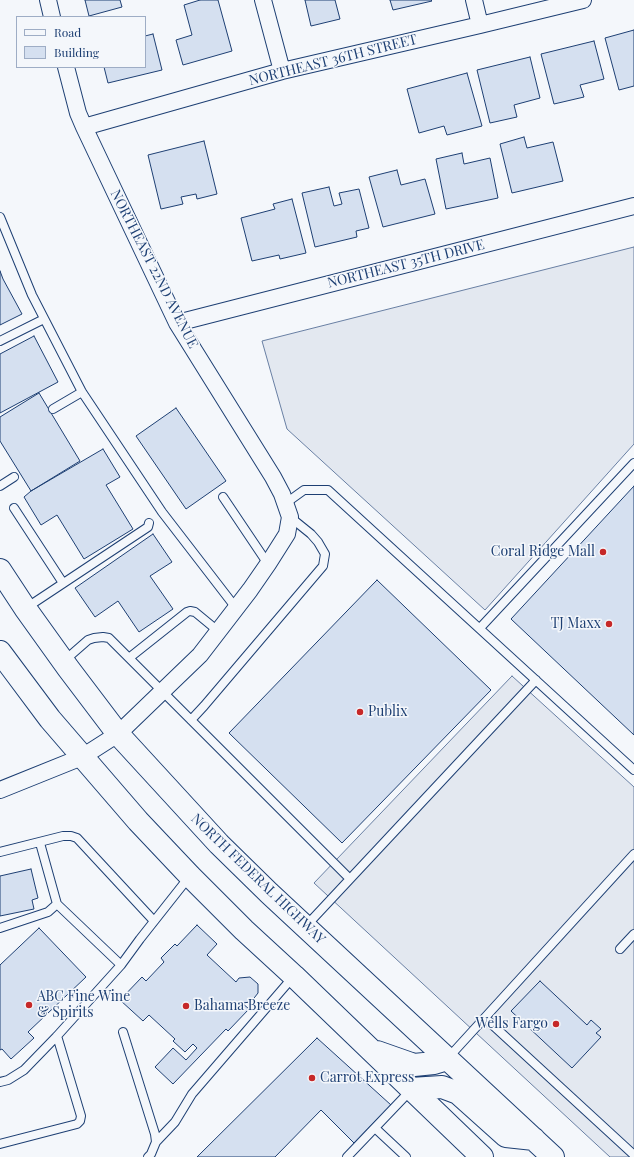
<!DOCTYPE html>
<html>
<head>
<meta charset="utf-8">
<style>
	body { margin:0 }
	#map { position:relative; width:634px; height:1157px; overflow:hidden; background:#f4f7fb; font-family:"Playfair Display",serif }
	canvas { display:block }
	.legend { position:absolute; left:16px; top:16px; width:130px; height:52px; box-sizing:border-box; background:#f4f7fb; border:1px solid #9eadc5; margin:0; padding:5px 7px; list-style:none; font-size:12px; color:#1d3f73 }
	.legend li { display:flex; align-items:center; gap:8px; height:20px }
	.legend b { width:20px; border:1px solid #9eadc5 }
</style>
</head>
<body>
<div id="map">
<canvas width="634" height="1157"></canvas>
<ul class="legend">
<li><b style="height:5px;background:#f4f7fb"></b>Road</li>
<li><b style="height:11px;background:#d5e0f0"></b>Building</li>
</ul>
</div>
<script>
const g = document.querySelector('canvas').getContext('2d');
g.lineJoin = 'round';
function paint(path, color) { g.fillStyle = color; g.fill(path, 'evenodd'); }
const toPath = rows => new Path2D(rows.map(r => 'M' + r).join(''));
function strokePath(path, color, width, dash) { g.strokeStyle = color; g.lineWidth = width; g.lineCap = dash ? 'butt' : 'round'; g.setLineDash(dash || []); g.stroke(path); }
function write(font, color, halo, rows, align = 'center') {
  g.font = font + ' "Playfair Display",serif'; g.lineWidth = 3; g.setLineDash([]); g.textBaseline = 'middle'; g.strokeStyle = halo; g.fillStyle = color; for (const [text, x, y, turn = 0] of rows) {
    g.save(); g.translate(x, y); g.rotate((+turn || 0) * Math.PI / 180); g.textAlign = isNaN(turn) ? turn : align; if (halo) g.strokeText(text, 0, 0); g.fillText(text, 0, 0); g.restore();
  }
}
const parking = toPath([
	[634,247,634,444,485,610,287,429,262,341,634,247],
	[512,676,634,787,634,1157,610,1157,314,883,512,676]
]);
paint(parking, '#e3e8f0');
strokePath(parking, '#687fa3', 1);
const building = toPath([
	[85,0,120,0,122,7,89,16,85,0],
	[200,0,218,0,232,51,183,65,176,40,192,35,184,5,200,0],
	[305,0,335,0,340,19,311,26,305,0],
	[390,0,431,0,432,1,393,10,390,0],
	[634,30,634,86,619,90,605,38,634,30],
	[153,34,162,70,108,83,104,67,145,67,145,36,153,34],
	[594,41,604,79,580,85,584,97,554,104,541,54,594,41],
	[530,57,540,98,514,105,517,117,490,123,477,70,530,57],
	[467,73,482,126,447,135,444,126,419,133,407,89,467,73],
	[524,137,527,148,553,142,563,181,512,193,500,144,524,137],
	[204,141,217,194,197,199,196,194,181,197,183,204,161,209,148,155,204,141],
	[462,153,464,164,490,158,498,198,446,209,436,159,462,153],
	[397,170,401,185,425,179,435,214,383,227,369,177,397,170],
	[329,187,334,206,342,204,339,193,359,189,369,228,356,231,357,237,315,247,302,193,329,187],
	[292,199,306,253,280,259,279,255,252,261,241,218,275,209,273,204,292,199],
	[0,271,3,279,22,314,0,325,0,271],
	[34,336,58,382,0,413,0,354,34,336],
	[39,393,80,461,31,491,0,441,0,417,39,393],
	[176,408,226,481,186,509,136,436,176,408],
	[103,449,120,477,106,485,133,529,84,559,57,515,41,525,24,497,31,491,103,449],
	[634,486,634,735,511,619,634,486],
	[153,534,172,562,150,576,173,609,139,632,118,601,95,617,75,588,153,534],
	[377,580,491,690,342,843,229,733,377,580],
	[31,869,38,898,32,900,34,909,0,916,0,876,31,869],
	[197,925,217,944,207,955,236,982,239,978,250,977,258,984,258,993,251,1002,242,1003,249,1009,228,1031,226,1029,173,1084,155,1067,173,1048,186,1060,197,1048,193,1044,185,1052,173,1041,175,1039,149,1015,143,1021,120,1000,142,977,146,981,164,962,161,958,175,944,177,946,197,925],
	[39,928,86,977,28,1032,34,1038,11,1059,2,1049,0,1050,0,965,39,928],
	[540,981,587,1025,591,1020,601,1029,596,1033,601,1037,572,1068,511,1011,540,981],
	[317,1038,391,1105,354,1143,321,1110,275,1157,197,1157,317,1038]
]);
paint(building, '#d5e0f0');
strokePath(building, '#1d3f73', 1);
const service = toPath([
	[0,217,32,295,82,392,162,512,236,608],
	[0,341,44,319],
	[53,409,82,392],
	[0,486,14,477],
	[223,497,268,564],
	[286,503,304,490,328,490,634,770],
	[14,508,63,583],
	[26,608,148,527,149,523],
	[480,628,634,463],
	[129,658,187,612,190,611,195,612,218,631],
	[64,661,88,640,94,638,103,637,109,638,350,879],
	[191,720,204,706,323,566,325,554,318,542,311,534,290,517],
	[40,843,57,904,121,965],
	[0,852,63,836,71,836,77,838,154,921],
	[306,926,536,680],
	[0,928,48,912,57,904],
	[620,949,634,934],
	[485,1018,634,1155],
	[123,1032,155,1134,156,1142,151,1154,148,1157],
	[448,1058,634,854],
	[0,1082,8,1080,24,1070,57,1036,121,965,140,939,189,877],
	[375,1128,406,1157],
	[156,1142,175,1122,192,1094,293,977],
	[0,1144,77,1124,80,1121,81,1116,57,1036],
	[347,1157,411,1090]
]);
const minor = toPath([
	[48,0,52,17],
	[263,0,282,71],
	[474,0,480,25],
	[84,127,282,71,480,25,583,0],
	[177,323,634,206],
	[0,790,82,757,118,734,200,655,250,590,268,564,287,534,290,517,282,494,273,477,177,323,84,127,78,113,66,67]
]);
const primary = toPath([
	[0,570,25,608,68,668,118,734,219,844,269,893,553,1157],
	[0,652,50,719,138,821,190,876,244,930,294,976,482,1157],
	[377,1052,414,1065,434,1063,447,1059],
	[411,1089,442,1087,458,1093,506,1136,534,1139]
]);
strokePath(service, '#1d3f73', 10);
strokePath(minor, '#1d3f73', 18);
strokePath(primary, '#1d3f73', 24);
strokePath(service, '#f4f7fb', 8);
strokePath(minor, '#f4f7fb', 16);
strokePath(primary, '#f4f7fb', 22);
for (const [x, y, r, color] of [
	[603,552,4,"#c62828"],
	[609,624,4,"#c62828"],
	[360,712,4,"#c62828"],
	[29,1005,4,"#c62828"],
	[186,1006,4,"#c62828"],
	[556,1024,4,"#c62828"],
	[312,1078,4,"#c62828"]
]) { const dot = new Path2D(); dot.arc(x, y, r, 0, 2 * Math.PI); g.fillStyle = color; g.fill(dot); strokePath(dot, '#f4f7fb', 1.5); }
write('14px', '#1d3f73', '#f4f7fb', [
	["NORTHEAST 36TH STREET",333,60,-14],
	["NORTHEAST 35TH DRIVE",406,264,-14],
	["NORTHEAST 22ND AVENUE",154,269,63],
	["NORTH FEDERAL HIGHWAY",258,879,44]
]);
write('14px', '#1d3f73', '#f4f7fb', [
	["Coral Ridge Mall",595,552,"right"],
	["TJ Maxx",601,624,"right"],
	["Publix",368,712],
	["ABC Fine Wine",37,997],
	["& Spirits",37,1013],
	["Bahama Breeze",194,1006],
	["Wells Fargo",548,1024,"right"],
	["Carrot Express",320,1078]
], 'left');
</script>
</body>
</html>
